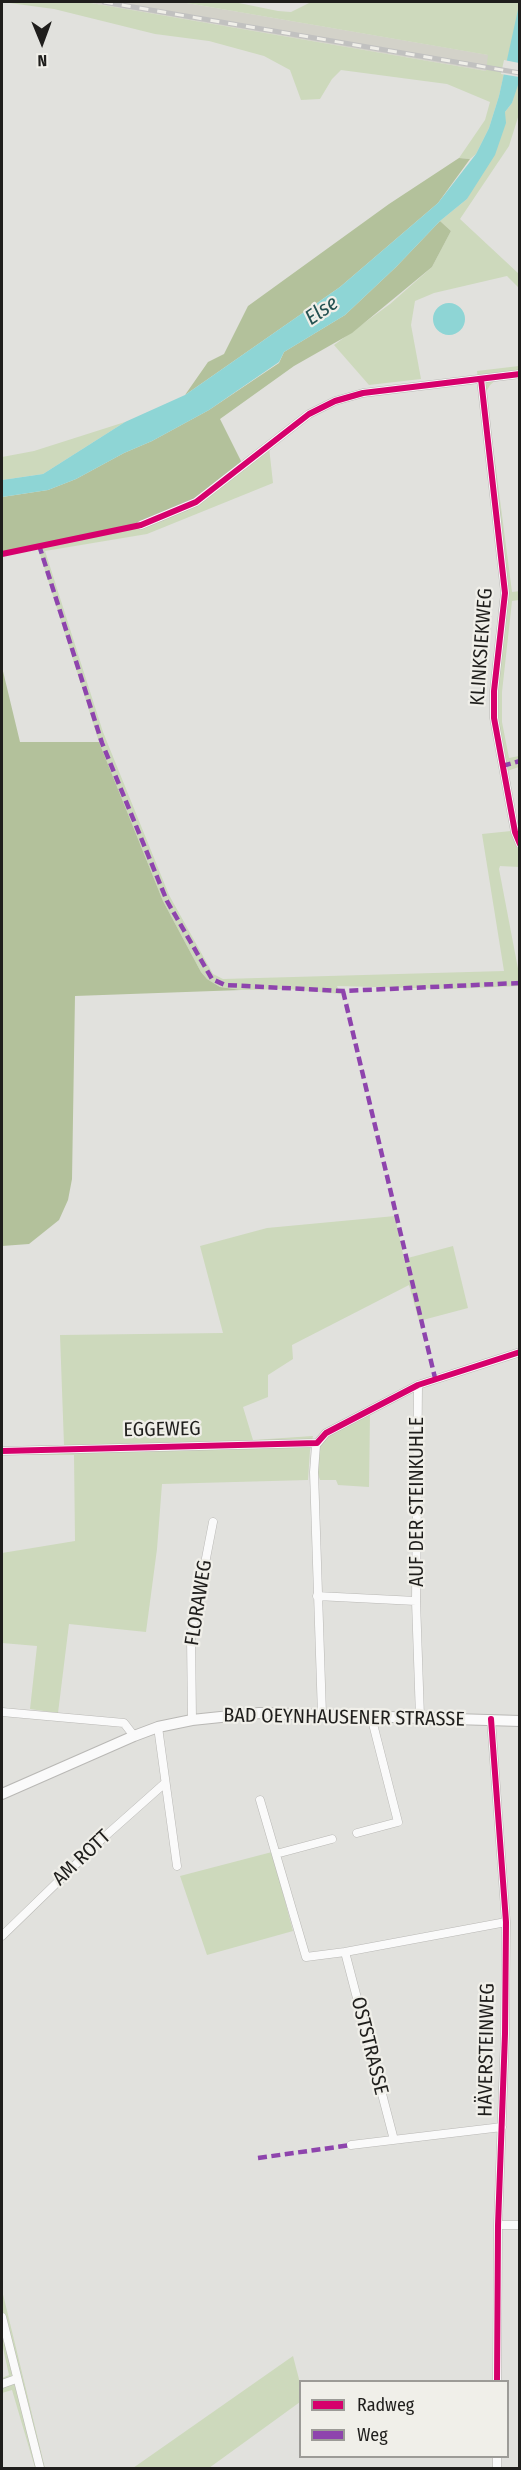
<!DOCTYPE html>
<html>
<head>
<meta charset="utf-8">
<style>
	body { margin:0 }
	#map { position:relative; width:521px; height:2470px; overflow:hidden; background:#e1e1dd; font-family:"Fira Sans Condensed",sans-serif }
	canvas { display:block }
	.frame { position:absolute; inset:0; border:3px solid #1f1e1c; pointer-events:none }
	.legend { position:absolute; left:299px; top:2380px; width:210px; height:78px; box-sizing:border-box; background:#f0efe9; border:2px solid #9c9b97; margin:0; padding:8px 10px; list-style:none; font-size:18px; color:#1f1e1c }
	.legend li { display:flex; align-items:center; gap:12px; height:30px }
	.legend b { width:30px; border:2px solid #9c9b97 }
	.north { position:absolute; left:12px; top:12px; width:60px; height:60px; -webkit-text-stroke:4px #f0efe9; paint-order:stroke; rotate:179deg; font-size:16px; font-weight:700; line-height:24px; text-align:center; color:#1f1e1c }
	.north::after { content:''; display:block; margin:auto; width:21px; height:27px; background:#1f1e1c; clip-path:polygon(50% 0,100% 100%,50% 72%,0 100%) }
</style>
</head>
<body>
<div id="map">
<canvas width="521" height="2470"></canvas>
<div class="frame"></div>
<ul class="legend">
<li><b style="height:8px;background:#d6006c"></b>Radweg</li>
<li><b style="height:8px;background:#8e44ad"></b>Weg</li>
</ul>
<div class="north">N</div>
</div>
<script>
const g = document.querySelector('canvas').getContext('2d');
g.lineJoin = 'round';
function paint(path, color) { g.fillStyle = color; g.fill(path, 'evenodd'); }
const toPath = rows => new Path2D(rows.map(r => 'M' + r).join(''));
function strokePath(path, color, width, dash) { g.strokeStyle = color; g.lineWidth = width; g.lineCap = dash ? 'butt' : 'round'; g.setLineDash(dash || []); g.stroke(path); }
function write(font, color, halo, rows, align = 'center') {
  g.font = font + ' "Fira Sans Condensed",sans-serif'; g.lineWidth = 4.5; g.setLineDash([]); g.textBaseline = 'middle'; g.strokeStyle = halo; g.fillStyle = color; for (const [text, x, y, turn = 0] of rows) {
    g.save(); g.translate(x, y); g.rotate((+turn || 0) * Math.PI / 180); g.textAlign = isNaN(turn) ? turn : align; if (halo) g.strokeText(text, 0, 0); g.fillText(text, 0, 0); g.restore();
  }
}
paint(toPath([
	[85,2,181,2,489,55,486,71]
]), '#d3d2c9');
paint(toPath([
	[2,2,85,2,486,71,488,55,181,2,234,2,278,11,291,12,311,2,519,2,520,5,499,96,489,128,476,154,470,159,459,158,485,120,490,102,447,84,341,70,332,79,320,99,301,100,290,70,264,56,209,41,155,34,54,9],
	[519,75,519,114,509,146,460,219,519,274,519,288,507,276,434,293,415,301,411,325,421,379,369,385,334,345,390,304,432,267,451,231,440,221,467,199,505,123,505,112,512,103],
	[519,366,519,378,496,380,490,385,486,392,512,592,520,591,519,600,512,601,502,692,502,722,509,758,519,756,519,767,501,773,492,718,504,593,477,371],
	[125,422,43,474,2,480,2,457,34,451],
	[269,447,273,483,147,534,45,551,103,732,169,895,213,974,223,979,504,971,482,834,511,831,519,848,519,867,500,866,499,869,519,974,519,986,451,989,337,986,341,994,288,989,241,990,220,987,207,979,201,972,163,901,99,742,37,545,140,523,195,501,232,469,235,475],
	[395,1216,404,1259,453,1246,468,1308,419,1321,409,1285,292,1345,293,1359,268,1375,268,1397,243,1407,253,1440,313,1436,310,1450,308,1480,162,1484,157,1549,146,1632,69,1624,58,1713,30,1709,37,1646,2,1643,2,1553,75,1541,74,1455,2,1455,2,1447,64,1445,60,1335,223,1333,200,1246,267,1228],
	[370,1413,369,1487,338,1485,336,1480,320,1480,317,1471,319,1445,327,1435],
	[272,1852,293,1931,207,1955,180,1876],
	[2,2290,45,2468,35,2468,12,2390,2,2393,2,2378,9,2375,2,2343],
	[293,2356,300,2383,300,2402,209,2468,133,2468]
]), '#cdd9bc');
paint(toPath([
	[459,158,470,159,438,203,340,287,185,395,208,362,224,354,248,306,389,204],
	[440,221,451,231,432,267,352,333,294,366,220,419,242,463,192,500,140,523,2,552,2,497,48,490,76,479,124,453,152,441,209,410,279,363,284,352,345,315,396,267],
	[2,667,20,742,99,742,163,901,201,972,207,979,220,987,241,990,75,996,72,1179,68,1200,59,1220,29,1244,2,1246]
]), '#b3c19b');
paint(toPath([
	[519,5,518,85,512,103,505,112,506,123,495,155,467,199,440,221,396,267,345,315,284,352,279,362,209,410,152,441,124,453,76,479,48,490,2,497,2,480,43,474,125,422,185,395,340,287,438,203,476,154,489,128,499,96],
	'433 319a16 16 0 1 1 32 0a16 16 0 1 1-32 0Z'
]), '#8ed5d5');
paint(toPath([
	[504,60,519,63,519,77,501,74]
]), '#e1e1dd');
const minor = toPath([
	[481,379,505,593,494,691,494,718,515,832,520,844],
	[141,525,196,502,309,414,335,401,363,393,520,374],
	[418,1385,416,1601,420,1717],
	[2,1451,317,1443],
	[317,1596,416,1601],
	[2,1712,124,1723,134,1736],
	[322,1715,314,1472,316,1445,326,1433,418,1385,520,1352],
	[491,1719,506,1922,505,2034,498,2225,497,2382],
	[192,1720,191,1636,213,1522],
	[158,1727,177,1866],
	[260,1800,306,1957,345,1952,394,2140],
	[357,1833,398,1822,371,1716],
	[276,1854,332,1839],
	[2,1936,102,1839,165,1783],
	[345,1952,506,1922],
	[351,2145,502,2127],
	[498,2225,520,2225],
	[2,2317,40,2468],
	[2,2384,16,2379],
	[497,2468,497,2456]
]);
const secondary = toPath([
	[2,1794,134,1736,158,1727,192,1720,259,1713,520,1721]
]);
strokePath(minor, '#b9b8b5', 9);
strokePath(secondary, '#b9b8b5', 12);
strokePath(minor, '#fafafa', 8);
strokePath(secondary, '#fafafa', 10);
const rail = toPath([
	[104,2,520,73]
]);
strokePath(rail, '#c1c1c0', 5);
strokePath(rail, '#f0efe9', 3, [9]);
strokePath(toPath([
	[39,545,102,743,167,901,212,979,225,985,343,991,520,983],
	[502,766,520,761],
	[343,991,435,1378],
	[258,2158,351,2145]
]), '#8e44ad', 4.5, [9, 4.5]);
strokePath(toPath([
	[481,379,505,593,494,691,494,718,515,832,520,844],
	[2,554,141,525,196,502,309,414,335,401,363,393,520,374],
	[2,1451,317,1443,326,1433,418,1385,520,1352],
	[491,1719,506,1922,505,2034,498,2225,497,2382]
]), '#d6006c', 6);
write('20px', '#1f1e1c', '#f0efe9', [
	["KLINKSIEKWEG",482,647,-86],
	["EGGEWEG",162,1430,-1],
	["AUF DER STEINKUHLE",417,1502,-90],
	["FLORAWEG",199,1603,-81],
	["BAD OEYNHAUSENER STRASSE",344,1718,1],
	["AM ROTT",82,1858,-43],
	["OSTSTRASSE",369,2046,76],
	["HÄVERSTEINWEG",487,2050,-89]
]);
write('italic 21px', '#235151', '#f0efe9', [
	["Else",322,311,-34]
]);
</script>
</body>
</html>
